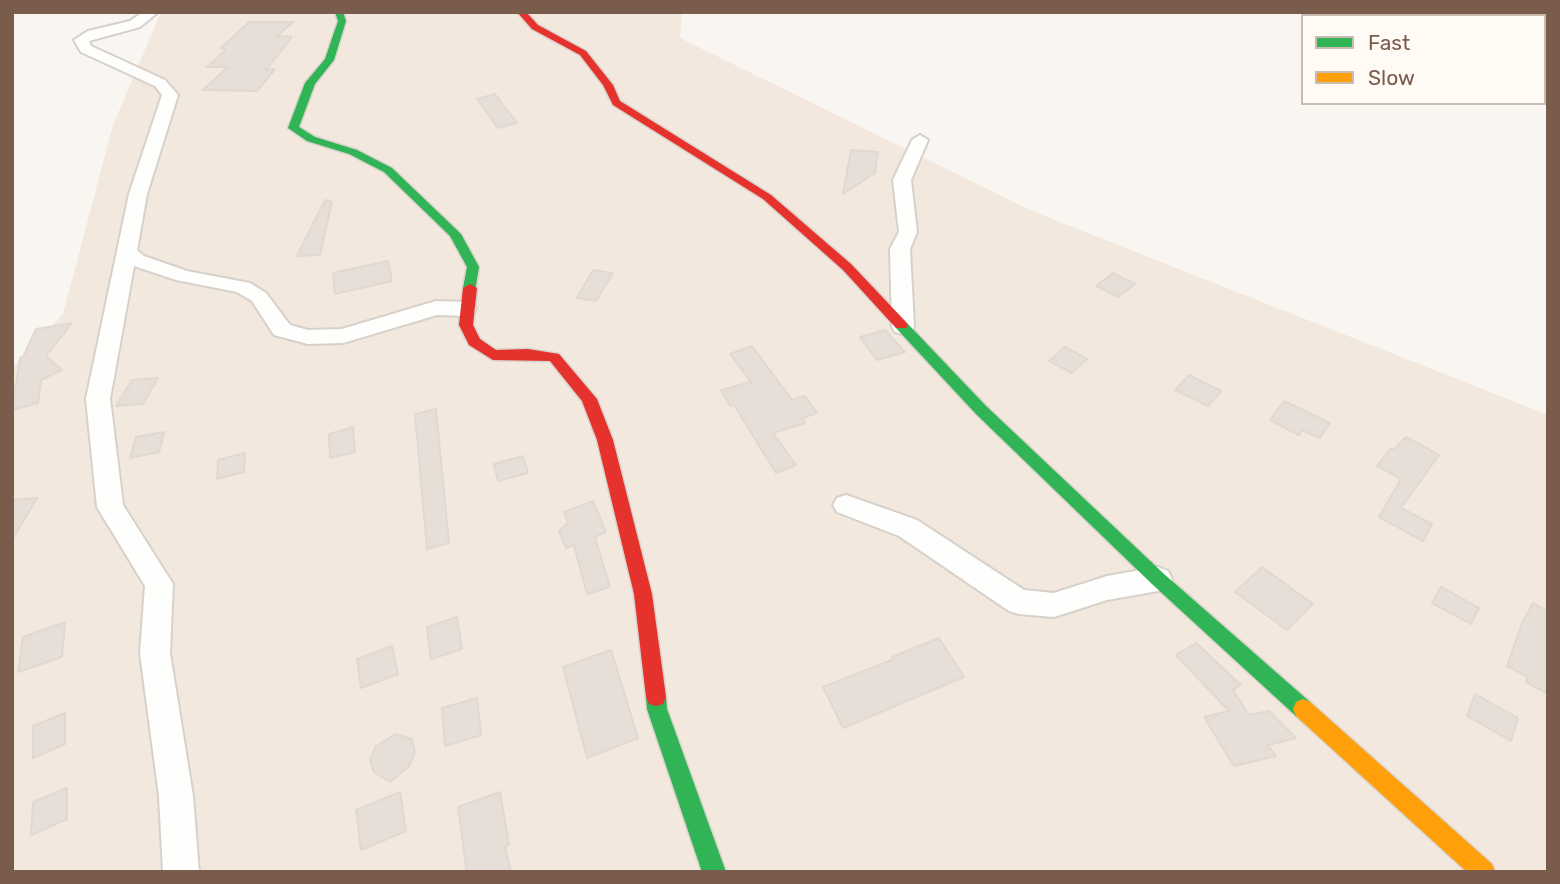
<!DOCTYPE html>
<html>
<head>
<meta charset="utf-8">
<style>
	body { margin:0 }
	#map { position:relative; width:1560px; height:884px; overflow:hidden; background:#f9f5f0; font-family:Rubik,sans-serif }
	canvas { display:block }
	.frame { position:absolute; inset:0; border:14px solid #7a5c4d; pointer-events:none }
	.legend { position:absolute; left:1301px; top:14px; width:245px; height:91px; box-sizing:border-box; background:#fffaf3; border:2px solid #cabbb1; margin:0; padding:9px 12px; list-style:none; font-size:21px; color:#7a5c4d }
	.legend li { display:flex; align-items:center; gap:14px; height:35px }
	.legend b { width:35px; border:2px solid #cabbb1 }
</style>
</head>
<body>
<div id="map">
<canvas width="1560" height="884"></canvas>
<div class="frame"></div>
<ul class="legend">
<li><b style="height:9px;background:#30b455"></b>Fast</li>
<li><b style="height:9px;background:#ff9f0a"></b>Slow</li>
</ul>
</div>
<script>
const g = document.querySelector('canvas').getContext('2d');
g.lineJoin = 'round';
function paint(path, color) { g.fillStyle = color; g.fill(path, 'evenodd'); }
const toPath = rows => new Path2D(rows.map(r => 'M' + r).join(''));
function strokePath(path, color, width, dash) { g.strokeStyle = color; g.lineWidth = width; g.lineCap = dash ? 'butt' : 'round'; g.setLineDash(dash || []); g.stroke(path); }
paint(toPath([
	[161,12,682,12,680,38,1032,211,1548,415,1548,872,12,872,12,369,63,314,113,125],
	[1375,12,1548,12,1548,26,1544,26,1544,16,1379,16]
]), '#f2e8de');
const building = toPath([
	[249,22,293,22,277,36,292,37,266,70,275,69,257,91,203,90,228,67,207,67,226,50,221,48,249,22],
	[495,94,517,123,498,128,477,99,495,94],
	[851,150,878,152,875,173,843,194,851,150],
	[325,200,332,202,320,255,297,256,325,200],
	[388,261,392,281,335,294,333,273,388,261],
	[593,270,613,273,596,301,577,298,593,270],
	[1113,273,1135,284,1118,297,1096,286,1113,273],
	[72,323,46,356,62,370,41,380,38,403,12,410,20,358,23,357,36,329,72,323],
	[885,330,905,352,877,360,860,337,885,330],
	[752,346,792,400,805,396,817,413,802,418,805,423,773,433,796,465,776,473,734,405,730,406,721,390,751,382,730,354,752,346],
	[1065,347,1087,359,1072,373,1049,361,1065,347],
	[1189,375,1221,391,1208,406,1175,390,1189,375],
	[158,378,143,404,116,406,132,380,158,378],
	[1284,401,1330,423,1320,438,1302,430,1299,435,1270,420,1284,401],
	[436,409,449,543,427,549,415,414,436,409],
	[353,427,355,452,330,458,329,434,353,427],
	[164,432,159,452,130,458,136,437,164,432],
	[1406,437,1439,455,1401,508,1432,524,1423,541,1379,517,1401,479,1377,466,1391,448,1394,450,1406,437],
	[245,453,244,472,217,479,218,460,245,453],
	[523,456,528,473,498,481,494,464,523,456],
	[37,498,12,540,12,500,37,498],
	[593,501,606,532,595,537,610,587,587,594,574,545,566,548,559,531,568,523,564,512,593,501],
	[1262,567,1313,604,1287,630,1235,592,1262,567],
	[1441,587,1479,608,1471,624,1432,603,1441,587],
	[1533,603,1548,612,1548,694,1526,682,1528,677,1507,666,1523,621,1533,603],
	[457,617,462,649,431,659,427,627,457,617],
	[65,622,62,657,18,672,23,637,65,622],
	[939,638,964,677,843,728,823,687,894,659,892,657,939,638],
	[1196,643,1241,685,1233,690,1249,715,1269,711,1296,738,1268,745,1276,756,1234,766,1204,717,1229,711,1176,655,1196,643],
	[392,646,398,674,361,688,357,659,392,646],
	[611,650,638,738,587,758,563,667,611,650],
	[1475,694,1518,718,1511,741,1467,716,1475,694],
	[477,698,481,735,445,746,442,708,477,698],
	[65,713,65,744,33,758,33,726,65,713],
	[396,734,412,739,415,753,409,766,390,782,374,772,370,760,376,746,396,734],
	[67,788,67,819,31,835,33,802,67,788],
	[400,792,406,831,361,850,356,810,400,792],
	[500,792,509,845,505,847,511,872,467,872,458,807,500,792]
]);
paint(building, '#e6ded7');
strokePath(building, '#e2d8d2', 2);
const street = toPath([
	[143,12,158,12,140,27,89,41,91,46,165,80,178,95,147,194,137,250,144,256,187,271,250,283,266,293,290,325,308,330,342,329,436,301,466,302,473,304,476,309,473,314,466,316,437,315,343,343,308,344,274,335,252,301,237,292,176,280,134,266,110,399,123,505,173,584,170,653,193,796,199,872,163,872,159,796,140,653,145,586,97,507,86,399,129,194,162,95,155,86,81,52,74,40,88,31,130,21,143,12],
	[920,135,928,140,911,180,917,232,910,249,914,327,911,332,903,334,895,332,892,327,890,249,899,232,893,180,912,140,920,135],
	[846,495,917,520,1024,590,1054,593,1107,576,1158,567,1168,571,1172,579,1168,587,1158,591,1107,600,1054,617,1019,614,1009,611,899,536,837,512,833,505,837,498,846,495]
]);
const fast = toPath([
	[335,12,343,12,346,21,334,60,315,84,299,127,315,137,357,150,392,168,461,234,479,267,475,291,465,291,463,288,467,267,450,236,384,172,349,154,307,141,288,128,305,83,325,59,338,21,335,12],
	[901,321,906,322,986,406,1164,574,1310,702,1313,709,1310,716,1303,719,1296,716,1152,584,976,414,896,328,894,325,896,322,901,321],
	[656,688,663,690,666,697,667,709,726,872,702,872,647,709,646,697,649,690,656,688]
]);
const slow = toPath([
	[1303,699,1310,702,1492,864,1495,872,1467,872,1296,716,1293,709,1296,702,1303,699]
]);
const jam = toPath([
	[517,12,526,12,538,25,586,51,613,85,620,101,771,195,851,264,906,322,908,325,906,328,896,328,843,270,763,199,613,105,603,85,580,55,532,29,517,12],
	[470,284,477,288,473,325,480,339,496,350,528,349,559,354,597,399,613,440,652,594,666,697,663,704,656,706,649,704,646,697,634,594,597,440,582,401,550,361,493,360,469,345,459,325,463,288,470,284]
]);
strokePath(street, '#d7d1cb', 4);
strokePath(fast, '#d9d2cb', 3);
strokePath(slow, '#d9d2cb', 3);
strokePath(jam, '#d9d2cb', 3);
paint(street, '#fefefd');
paint(fast, '#30b455');
paint(slow, '#ff9f0a');
paint(jam, '#e5322d');
</script>
</body>
</html>
